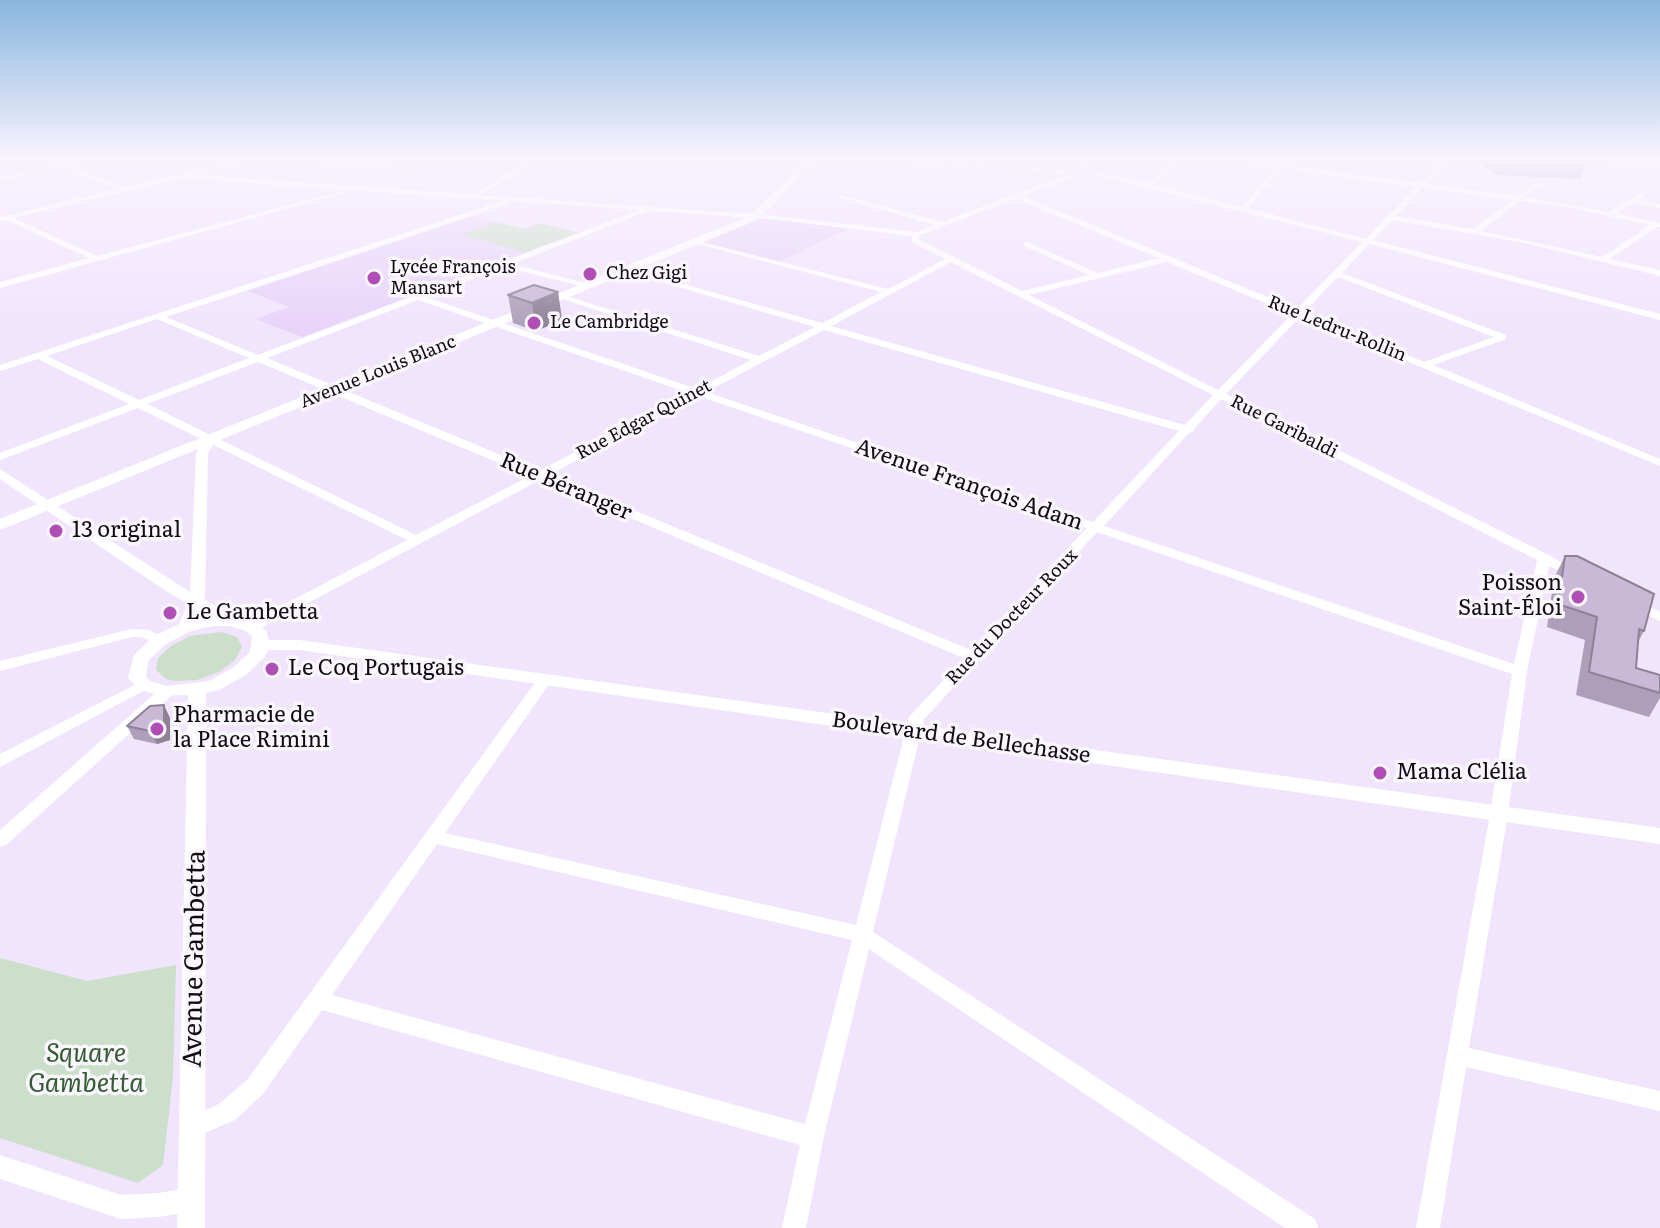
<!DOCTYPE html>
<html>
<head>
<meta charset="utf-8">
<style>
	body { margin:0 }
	canvas { display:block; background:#f1e4fd }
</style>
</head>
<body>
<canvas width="1660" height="1228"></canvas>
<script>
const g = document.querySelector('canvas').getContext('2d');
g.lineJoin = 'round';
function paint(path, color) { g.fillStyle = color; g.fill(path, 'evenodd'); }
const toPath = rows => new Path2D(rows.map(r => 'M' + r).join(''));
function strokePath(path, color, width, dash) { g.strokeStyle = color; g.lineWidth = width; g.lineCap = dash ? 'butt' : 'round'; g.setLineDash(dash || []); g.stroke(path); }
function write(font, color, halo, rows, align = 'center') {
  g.font = font + ' Literata,serif'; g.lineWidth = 7; g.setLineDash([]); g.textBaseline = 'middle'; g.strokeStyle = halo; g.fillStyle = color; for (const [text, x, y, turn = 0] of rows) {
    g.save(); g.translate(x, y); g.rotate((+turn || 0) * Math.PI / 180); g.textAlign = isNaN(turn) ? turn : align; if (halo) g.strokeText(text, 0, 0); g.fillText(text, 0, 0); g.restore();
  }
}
paint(toPath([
	[473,216,523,229,540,223,578,233,302,337,256,319,289,307,248,291],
	[755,216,852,227,776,263,694,242]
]), '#e8d4fa');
paint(toPath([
	[945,158,1079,158,1077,166,1056,170,943,163],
	[495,222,523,229,540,223,578,233,525,252,462,235],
	[222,632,237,637,242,647,235,660,219,672,197,680,175,681,166,679,156,670,158,658,171,646,190,636],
	[0,958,87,981,176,965,173,1077,163,1165,138,1183,0,1138]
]), '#cbdfca');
paint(toPath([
	[38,158,48,158,61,163,83,158,97,158,68,166,125,187,247,158,298,158,379,163,424,172,421,174,379,167,257,160,194,175,473,194,533,158,541,158,481,195,768,215,916,232,935,225,837,197,841,195,942,222,1010,196,1011,194,1017,194,1073,173,1075,176,1023,196,1297,309,1362,242,1091,174,1094,172,1148,183,1175,158,1182,158,1154,184,1242,207,1275,168,1213,158,1234,158,1278,164,1280,159,1283,158,1284,165,1420,183,1444,158,1451,158,1427,184,1518,196,1538,182,1540,185,1525,197,1609,212,1639,194,1643,194,1643,196,1638,200,1660,204,1660,208,1633,203,1617,213,1660,223,1660,227,1657,227,1610,259,1660,270,1660,276,1525,243,1393,220,1373,240,1660,314,1660,320,1369,244,1342,273,1506,335,1506,339,1433,365,1660,459,1660,466,1300,317,1226,394,1549,555,1581,574,1574,578,1549,566,1527,671,1508,814,1469,1048,1660,1091,1660,1111,1466,1067,1440,1228,1416,1228,1490,814,1512,674,1097,532,924,719,873,932,1315,1219,1318,1228,1285,1228,869,949,824,1136,806,1228,782,1228,800,1145,322,1010,263,1094,235,1120,193,1138,185,1135,182,1127,185,1119,219,1104,247,1080,539,677,544,675,552,680,445,833,856,925,909,717,964,658,540,480,257,630,247,630,245,627,247,624,407,540,138,408,0,460,0,453,129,404,38,359,0,371,0,365,502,201,181,178,14,218,97,256,342,191,348,192,0,288,0,282,89,258,6,220,0,221,0,217,118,189,60,167,0,181,0,177,54,165,38,158],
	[1281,169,1416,187,1366,239,1248,208,1281,169],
	[1423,188,1513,200,1473,229,1396,216,1423,188],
	[1016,199,1159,258,1098,273,1027,242,1024,242,1024,246,1089,275,1022,291,918,239,920,235,1016,199],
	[508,201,639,210,258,355,166,317,508,204,508,201],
	[1520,201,1568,207,1650,225,1602,257,1481,231,1520,201],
	[649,211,768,219,912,236,911,242,945,259,888,289,694,240,690,242,881,292,822,323,627,268,620,270,815,327,759,356,563,295,556,297,751,360,697,389,426,297,504,267,589,288,589,284,512,264,649,211],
	[951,262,1213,395,1185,425,831,326,951,262],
	[1167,262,1292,314,1218,390,1029,295,1167,262],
	[1338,277,1494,337,1424,362,1304,312,1338,277],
	[418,300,689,393,539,471,267,358,418,300],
	[157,319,249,358,139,400,47,356,157,319],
	[824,330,1179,431,1093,522,706,392,824,330],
	[258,362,530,476,416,535,147,404,258,362],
	[698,396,1087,528,971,650,549,475,698,396],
	[1221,399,1537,560,1514,664,1104,526,1189,433,1193,432,1194,429,1221,399],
	[437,844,852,940,805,1124,332,995,437,844],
	[832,158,874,158,1066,170,1069,172,1066,174,832,158],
	[1081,158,1087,158,1084,169,1081,171,1078,169,1081,158],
	[1561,158,1589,158,1660,165,1660,169,1561,158],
	[1632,599,1660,612,1660,621,1627,606,1625,603,1627,600,1632,599],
	[132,629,148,630,165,637,167,640,160,644,141,637,132,637,0,671,0,661,132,629],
	[144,680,152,685,149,688,0,767,0,754,144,680],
	[166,687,171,688,174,692,171,696,6,845,0,847,0,830,161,688,166,687],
	[0,1155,121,1195,159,1193,191,1187,199,1191,203,1199,199,1207,191,1211,159,1217,121,1219,0,1179,0,1155]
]), '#fff');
paint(toPath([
	[210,436,216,440,208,453,205,600,237,618,258,623,266,631,269,640,299,640,1660,828,1660,844,299,650,268,650,264,658,246,675,219,690,206,693,205,1228,177,1228,188,695,160,696,138,689,128,678,134,655,154,636,179,624,188,604,166,591,0,479,0,469,190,592,196,453,206,437,210,436],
	[201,611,211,617,197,620,201,611],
	[214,626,230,626,246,631,252,636,250,652,234,667,209,681,167,686,150,681,146,677,148,661,166,644,191,631,214,626]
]), '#fff');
paint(toPath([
	[807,158,817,158,763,215,750,223,0,530,0,519,742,219,755,211,807,158]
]), '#fff');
paint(toPath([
	[1472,158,1579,158,1585,168,1581,179,1497,175],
	[558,292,562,320,536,331,513,323,508,295],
	[1565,556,1644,631,1638,642,1636,668,1660,675,1660,698,1649,717,1576,695,1585,640,1547,627,1554,578],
	[170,718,170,740,157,744,134,739,127,726]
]), '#ad9fb9');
paint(toPath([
	[558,292,562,320,536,331,532,303],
	[164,705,170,718,170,740,157,744,150,731]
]), '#8d8296');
const building = toPath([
	[1491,158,1579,158,1585,168,1500,165,1491,158],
	[534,285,558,292,532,303,508,295,534,285],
	[1565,556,1577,556,1654,594,1644,631,1639,629,1636,668,1660,675,1660,693,1589,672,1597,617,1558,604,1565,556],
	[164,705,164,727,150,731,127,726,150,706,164,705]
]);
paint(building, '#c9b9d7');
strokePath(building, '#8d8296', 2);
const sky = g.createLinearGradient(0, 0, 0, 330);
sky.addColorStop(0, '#89b6de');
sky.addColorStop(0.48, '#f9f3fe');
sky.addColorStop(1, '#f9f3fe00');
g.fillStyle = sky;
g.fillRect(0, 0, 1660, 330);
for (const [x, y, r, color] of [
	[590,274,8,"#b14eb5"],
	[374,278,8,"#b14eb5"],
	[534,323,8,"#b14eb5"],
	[56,531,8,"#b14eb5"],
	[1578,597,8,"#b14eb5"],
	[170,613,8,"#b14eb5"],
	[272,669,8,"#b14eb5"],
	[157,729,8,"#b14eb5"],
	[1380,773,8,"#b14eb5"]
]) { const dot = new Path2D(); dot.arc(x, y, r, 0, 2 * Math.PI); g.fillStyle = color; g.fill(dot); strokePath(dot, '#f9f6fc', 3); }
write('18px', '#100b14', '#f9f6fc', [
	["Lycée François",390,268],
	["Mansart",390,289],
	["Chez Gigi",606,274],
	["Le Cambridge",550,323]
], 'left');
write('18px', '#100b14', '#f9f6fc', [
	["Rue Ledru-Rollin",1337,329,22],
	["Avenue Louis Blanc",378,372,-22],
	["Rue Edgar Quinet",644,420,-28],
	["Rue Garibaldi",1284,427,27],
	["Rue du Docteur Roux",1012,617,-46]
]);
write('22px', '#100b14', '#f9f6fc', [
	["Avenue François Adam",969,485,19],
	["Rue Béranger",566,487,23],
	["Boulevard de Bellechasse",961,738,8]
]);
write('22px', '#100b14', '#f9f6fc', [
	["13 original",72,531],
	["Poisson",1562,584,"right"],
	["Saint-Éloi",1562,609,"right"],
	["Le Gambetta",186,613],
	["Le Coq Portugais",288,669],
	["Pharmacie de",173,716],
	["la Place Rimini",173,741],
	["Mama Clélia",1396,773]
], 'left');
write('26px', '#100b14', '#f9f6fc', [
	["Avenue Gambetta",195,959,-89]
]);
write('italic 26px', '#355b35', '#f9f6fc', [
	["Square",86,1054],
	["Gambetta",86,1084]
]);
</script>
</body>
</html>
